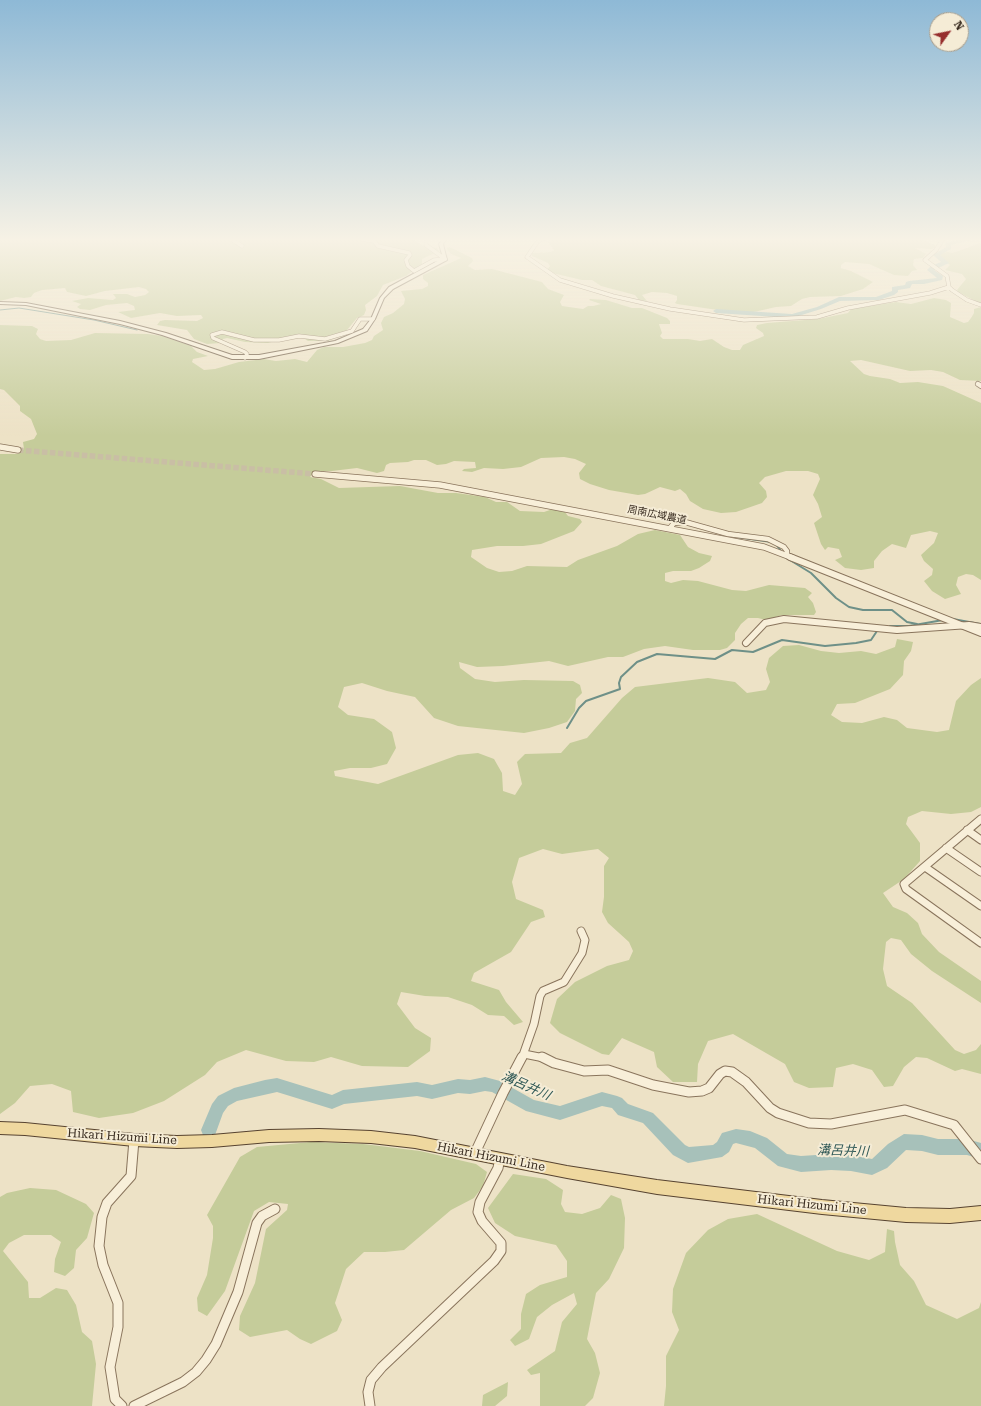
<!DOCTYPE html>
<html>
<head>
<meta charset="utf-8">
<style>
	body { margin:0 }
	#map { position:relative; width:981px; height:1406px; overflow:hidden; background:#ede2c6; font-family:"Roboto Serif",serif }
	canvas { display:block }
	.north { position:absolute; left:929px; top:12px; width:40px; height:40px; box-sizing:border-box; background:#f5ecd6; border:1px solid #aa9f8d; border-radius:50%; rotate:57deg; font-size:11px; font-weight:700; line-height:16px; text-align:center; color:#392c20 }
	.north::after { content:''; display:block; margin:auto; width:14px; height:18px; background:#962e2d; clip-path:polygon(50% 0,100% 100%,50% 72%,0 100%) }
</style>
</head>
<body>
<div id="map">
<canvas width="981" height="1406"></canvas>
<div class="north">N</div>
</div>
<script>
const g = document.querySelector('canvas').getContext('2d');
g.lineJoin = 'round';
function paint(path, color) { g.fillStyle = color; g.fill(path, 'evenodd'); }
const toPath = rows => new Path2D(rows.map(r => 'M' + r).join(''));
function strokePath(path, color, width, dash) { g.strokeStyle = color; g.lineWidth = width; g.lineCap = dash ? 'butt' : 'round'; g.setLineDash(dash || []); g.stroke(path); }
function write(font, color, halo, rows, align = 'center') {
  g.font = font + ' "Roboto Serif","Noto Sans JP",serif'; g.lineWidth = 4; g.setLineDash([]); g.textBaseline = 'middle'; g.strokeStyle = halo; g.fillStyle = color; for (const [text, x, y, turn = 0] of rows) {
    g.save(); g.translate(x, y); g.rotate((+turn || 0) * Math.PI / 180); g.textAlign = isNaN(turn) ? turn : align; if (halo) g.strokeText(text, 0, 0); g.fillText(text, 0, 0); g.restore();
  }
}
paint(toPath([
	[0,239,395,239,414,240,422,245,437,248,439,251,422,259,422,264,406,276,383,285,377,296,365,305,366,310,364,315,357,318,347,330,332,337,329,341,308,341,303,338,291,336,268,343,245,342,227,338,223,339,221,343,207,344,194,339,187,330,157,325,160,321,165,320,197,321,203,318,201,315,177,316,160,313,131,318,118,312,135,310,134,306,127,303,106,305,90,310,80,309,77,307,81,304,72,301,88,298,113,300,116,298,113,294,127,294,135,297,145,295,149,292,146,289,139,287,105,291,86,296,67,292,65,288,42,290,34,293,31,297,24,298,16,297,0,301],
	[554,239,920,239,935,245,935,248,931,249,915,248,926,254,923,258,914,259,913,265,917,270,912,271,908,276,894,275,869,264,845,262,841,265,841,268,851,271,873,282,863,289,841,296,810,297,802,299,791,306,776,307,754,312,738,313,677,304,675,303,677,300,677,296,667,293,652,292,642,295,647,301,639,300,635,295,601,286,592,280,582,280,552,273,547,270,550,266,548,263,532,256,532,253,551,252,554,250,548,242],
	[981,243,981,304,958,292,957,290,966,279,962,274,945,270,950,265,938,257,942,253,948,252,952,253],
	[450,247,472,258,473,261,468,266,475,270,492,269,542,282,548,289,564,295,560,302,562,306,583,309,588,306,593,306,601,304,589,300,590,299,606,300,632,308,642,308,667,318,670,321,670,324,659,324,662,333,660,336,663,339,688,339,700,341,712,339,724,347,732,350,740,350,743,345,764,336,763,333,756,328,757,325,767,323,818,319,848,313,851,309,863,307,896,302,911,304,934,298,946,300,951,303,950,317,964,323,968,322,971,318,974,313,974,309,981,307,981,381,960,380,943,372,931,370,910,371,861,360,850,361,864,374,870,376,890,379,900,383,918,382,943,386,981,403,981,580,973,575,966,574,958,577,956,585,961,594,945,599,932,591,924,581,932,575,933,569,924,561,921,555,934,543,938,533,930,531,911,535,906,548,892,544,882,551,874,561,874,568,861,570,845,568,835,560,842,557,839,549,828,547,825,550,821,544,814,523,822,517,818,504,813,495,820,479,818,474,808,471,786,471,765,477,759,483,766,491,767,497,762,503,736,512,721,513,703,509,690,501,686,494,680,489,675,491,660,487,645,494,638,495,609,490,590,484,580,479,579,473,586,464,575,459,564,457,541,458,521,467,503,469,484,468,472,472,462,471,464,469,476,468,475,462,454,461,446,464,437,465,426,460,414,460,408,462,390,463,386,465,384,471,377,473,357,468,332,471,315,471,310,477,321,479,339,488,400,486,438,493,456,493,485,497,496,502,507,502,520,511,544,512,553,509,564,511,568,516,580,519,582,522,574,531,541,544,523,546,497,546,472,550,471,557,487,568,499,572,512,571,527,566,567,567,578,560,617,546,638,534,655,530,680,535,688,547,699,553,712,556,710,561,699,568,691,571,673,571,665,573,665,581,671,583,683,580,698,581,732,590,746,591,769,585,805,588,812,593,808,597,813,603,816,612,814,615,782,615,766,620,758,618,748,618,741,624,735,633,735,640,727,648,720,650,693,650,665,646,644,649,623,657,608,657,568,666,549,661,503,666,477,667,459,662,460,668,475,679,495,682,524,680,573,681,580,685,582,693,576,699,575,711,567,722,549,728,524,733,458,726,434,718,415,697,387,691,362,683,344,687,338,707,348,715,374,719,392,732,396,748,387,764,371,768,350,768,334,771,335,776,378,784,458,755,478,753,494,759,502,773,503,791,515,795,522,784,517,762,525,754,561,753,570,743,587,738,622,698,635,687,708,678,735,682,747,693,766,690,770,682,766,669,769,658,783,646,799,645,821,651,839,653,861,651,876,654,895,647,897,639,913,642,911,651,904,661,903,675,890,689,855,703,837,704,831,715,842,722,862,723,884,717,897,720,907,728,937,732,949,730,956,701,971,685,981,678,981,807,971,812,951,814,922,811,908,817,906,824,920,843,920,861,904,879,883,893,893,907,907,913,918,923,922,934,939,952,981,981,981,1003,932,971,911,954,901,940,891,938,886,942,883,969,887,986,912,1003,955,1050,964,1054,976,1050,981,1044,981,1074,962,1069,955,1071,927,1058,916,1057,904,1067,893,1086,884,1087,872,1070,853,1064,836,1068,833,1087,809,1088,794,1082,785,1064,733,1034,708,1041,698,1064,697,1082,673,1082,657,1067,654,1052,622,1038,609,1055,602,1054,560,1033,550,1023,557,999,575,982,607,966,629,960,633,951,629,942,608,923,602,912,604,897,604,866,609,858,598,849,562,854,543,849,519,858,512,882,516,899,543,910,545,917,531,922,511,952,474,973,471,981,499,990,506,1002,523,1022,514,1025,504,1016,488,1015,472,1005,448,997,425,996,401,992,397,1004,415,1028,431,1038,430,1051,408,1067,362,1066,331,1057,314,1062,286,1061,246,1050,217,1062,205,1075,164,1101,133,1113,99,1118,73,1112,71,1091,52,1084,30,1086,15,1103,0,1114,0,454,18,454,24,449,23,442,34,439,37,434,31,419,20,411,20,406,4,390,0,389,0,325,32,326,38,329,36,334,40,339,46,341,71,340,95,333,148,334,162,336,191,346,197,352,208,356,193,359,192,362,204,370,215,369,239,362,264,359,276,361,295,359,307,362,317,350,324,347,343,347,365,343,372,340,374,336,383,330,381,323,384,317,393,313,404,304,405,299,401,291,422,289,428,286,428,283,423,279,423,275,461,258,451,254,446,248],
	[311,1142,363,1144,420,1151,476,1164,487,1172,483,1186,474,1198,451,1210,404,1250,385,1252,364,1252,346,1269,335,1303,342,1320,337,1331,311,1344,300,1339,287,1330,250,1337,239,1330,240,1316,255,1283,266,1229,287,1210,288,1204,269,1202,254,1211,225,1291,207,1316,198,1311,197,1298,207,1275,213,1238,213,1226,207,1215,240,1157,257,1147],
	[513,1174,546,1179,563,1190,561,1204,565,1212,582,1214,600,1208,611,1195,621,1199,625,1218,624,1248,609,1279,596,1293,587,1339,595,1353,600,1373,593,1398,585,1406,540,1406,540,1373,531,1375,527,1370,555,1351,562,1322,577,1304,574,1293,552,1305,537,1317,529,1339,515,1346,510,1340,521,1329,521,1314,526,1294,540,1285,567,1277,567,1261,556,1245,515,1236,495,1223,488,1208],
	[30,1188,56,1190,86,1204,94,1213,87,1238,76,1250,74,1268,65,1276,54,1272,55,1259,61,1242,51,1235,24,1235,9,1243,3,1251,28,1282,29,1298,40,1298,56,1288,67,1290,76,1305,82,1332,92,1341,96,1364,92,1406,0,1406,0,1197,7,1193],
	[757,1214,837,1251,869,1260,885,1252,887,1229,894,1231,895,1242,900,1265,914,1281,926,1305,957,1319,979,1308,981,1302,981,1406,664,1406,666,1386,666,1356,679,1330,672,1312,673,1289,686,1253,708,1230,728,1219],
	[508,1382,507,1396,495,1406,482,1406,483,1395]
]), '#c5cc9a');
strokePath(toPath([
	[0,310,19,308,94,320,137,330]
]), '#6e9088', 1);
strokePath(toPath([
	[735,537,770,542],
	[777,546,783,553]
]), '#6e9088', 1.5);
strokePath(toPath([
	[785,557,811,573,836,598,849,607,863,610,892,610,907,622,917,624],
	[953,619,980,624],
	[890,626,909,626,943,620],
	[567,728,579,708,586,701,620,689,619,683,621,677,637,662,657,654,715,659,732,650,753,652,782,640,825,646,856,643,871,640,877,631]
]), '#6e9088', 2);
paint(toPath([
	[963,239,976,239,951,245,951,249,940,255,949,263,934,270,943,276,942,280,924,284,912,284,910,288,898,290,898,292,894,295,879,300,840,301,821,309,792,318,716,313,713,311,716,309,792,314,817,307,839,297,876,297,892,291,892,287,905,285,906,282,909,281,937,278,927,270,931,266,941,262,933,255,946,247,945,243,963,239],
	[485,1077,500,1081,534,1100,560,1106,602,1092,617,1096,622,1098,628,1104,653,1113,685,1145,689,1147,713,1145,717,1142,722,1133,736,1129,750,1131,767,1138,787,1154,801,1156,831,1154,851,1155,872,1159,888,1144,904,1134,922,1135,938,1139,967,1139,981,1143,981,1159,967,1155,938,1155,922,1151,906,1150,887,1168,872,1175,851,1171,831,1170,801,1172,778,1166,755,1148,736,1143,733,1144,729,1152,722,1157,688,1163,673,1155,643,1123,618,1115,612,1108,602,1106,560,1120,526,1111,492,1092,485,1091,470,1094,458,1093,432,1099,417,1096,344,1104,332,1109,277,1092,237,1101,228,1106,223,1113,215,1135,209,1137,203,1135,201,1130,212,1104,218,1096,234,1088,265,1080,277,1078,332,1095,343,1090,417,1082,432,1085,458,1079,470,1080,485,1077]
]), '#a7c1ba');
strokePath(toPath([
	[18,450,315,474]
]), '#c9bea5', 5.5, [5.5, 2.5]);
const minorFar4 = toPath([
	[231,239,242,246],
	[361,239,374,241,378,246,409,253,410,255,406,260,408,266,414,271,434,260,445,259],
	[426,239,426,245,445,259],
	[543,239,538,241,527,257,560,280,613,296,670,309,744,320,817,317,848,308,930,293,949,287],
	[943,239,936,250,925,260,947,276,949,287,952,290,967,300,981,305],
	[245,358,247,354,245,352,213,338,212,335,222,332,254,340,279,340,299,336,325,339,352,331,360,319,373,319]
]);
const minorFar3 = toPath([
	[978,384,981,386],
	[670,528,674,523,685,522,728,534,768,539,784,547,787,551,787,555]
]);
const minorFar2 = toPath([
	[746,643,765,623,784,619,897,630,969,625,981,627]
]);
const minorFar1 = toPath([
	[981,819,904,884,906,889,981,943],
	[967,830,981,840],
	[946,848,981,872],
	[925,867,981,906],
	[524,1054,544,1058],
	[522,1058,534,1024,540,996,543,991,564,982,582,953,585,940,581,931]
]);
const minor = toPath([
	[542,1057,554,1063,584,1071,608,1070,653,1085,689,1092,702,1091,709,1088,720,1074,725,1071,732,1072,746,1082,770,1108,778,1113,809,1123,831,1124,905,1110,954,1125,981,1159],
	[475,1153,503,1093,522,1057],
	[122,1406,115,1399,110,1367,118,1327,118,1303,103,1265,99,1246,102,1217,107,1203,131,1176,134,1140],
	[134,1406,183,1382,196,1372,206,1360,216,1344,238,1292,257,1223,262,1216,275,1209],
	[370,1406,368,1392,371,1380,382,1367,494,1261,501,1251,501,1243,482,1221,478,1212,480,1202,498,1168,500,1158]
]);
const tertiaryFar1 = toPath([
	[0,447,18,450],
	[315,474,440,485,764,547,793,558]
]);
const tertiary = toPath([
	[790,557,981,633]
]);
const secondary = toPath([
	[443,239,447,239,443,244,447,260,393,289,384,298,375,319,367,331,338,343,259,359,232,359,162,335,120,324,26,305,0,304,0,302,26,303,120,321,166,333,232,355,259,355,335,341,363,329,371,319,380,298,389,287,443,258,439,244,443,239]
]);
const primary = toPath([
	[0,1122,25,1123,134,1134,177,1136,212,1135,269,1130,319,1129,371,1131,415,1136,567,1166,657,1180,822,1200,906,1208,950,1209,981,1206,981,1220,950,1223,906,1222,822,1214,657,1194,567,1178,415,1148,371,1143,319,1141,269,1142,212,1147,177,1148,134,1146,25,1135,0,1134,0,1122]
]);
strokePath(minorFar4, '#89745c', 4.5);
strokePath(minorFar3, '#89745c', 6);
strokePath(minorFar2, '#89745c', 8);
strokePath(minorFar1, '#89745c', 9);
strokePath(minor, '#89745c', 11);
strokePath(tertiaryFar1, '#89745c', 7);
strokePath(tertiary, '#89745c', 8);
strokePath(secondary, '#6a563f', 2);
strokePath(primary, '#574330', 2);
strokePath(minorFar4, '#f8efd9', 3.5);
strokePath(minorFar3, '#f8efd9', 4.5);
strokePath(minorFar2, '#f8efd9', 6);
strokePath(minorFar1, '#f8efd9', 7);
strokePath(minor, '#f8efd9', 9);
strokePath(tertiaryFar1, '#f8efd9', 5.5);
strokePath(tertiary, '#f8efd9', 6);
paint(secondary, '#f8efd9');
paint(primary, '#efd89f');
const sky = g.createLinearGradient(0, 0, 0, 436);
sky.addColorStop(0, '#8eb9d6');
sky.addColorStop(0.55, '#f7f2e5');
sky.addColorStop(1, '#f7f2e500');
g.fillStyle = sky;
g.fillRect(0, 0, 981, 436);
write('10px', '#392c20', '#f5ecd6', [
	["周南広域農道",657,515,11]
]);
write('12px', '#392c20', '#f5ecd6', [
	["Hikari Hizumi Line",122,1137,4],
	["Hikari Hizumi Line",491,1157,11],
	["Hikari Hizumi Line",812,1205,6]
]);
write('italic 13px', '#2f5856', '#f5ecd6', [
	["溝呂井川",526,1086,24],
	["溝呂井川",843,1151,2]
]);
</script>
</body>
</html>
